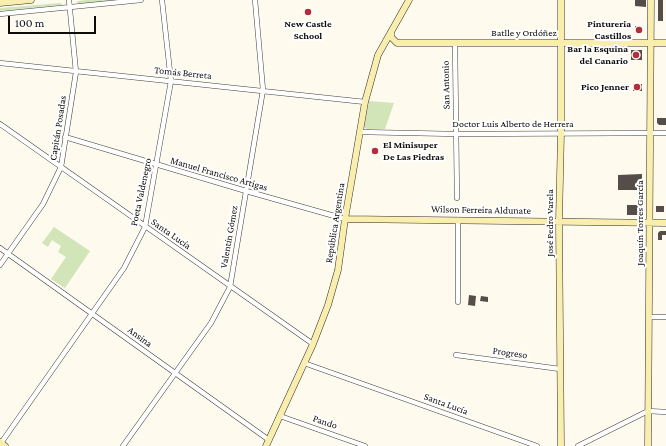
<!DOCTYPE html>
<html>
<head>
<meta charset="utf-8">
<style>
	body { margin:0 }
	#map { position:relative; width:666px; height:446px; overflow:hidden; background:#fefaed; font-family:"Crimson Pro",serif }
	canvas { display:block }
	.scale { position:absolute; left:8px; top:16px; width:88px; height:18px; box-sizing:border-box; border:2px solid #0c0c0c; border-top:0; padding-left:5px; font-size:12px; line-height:14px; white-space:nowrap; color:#0c0c0c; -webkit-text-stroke:3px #fff; paint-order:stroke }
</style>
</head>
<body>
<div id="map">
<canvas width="666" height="446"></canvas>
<div class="scale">100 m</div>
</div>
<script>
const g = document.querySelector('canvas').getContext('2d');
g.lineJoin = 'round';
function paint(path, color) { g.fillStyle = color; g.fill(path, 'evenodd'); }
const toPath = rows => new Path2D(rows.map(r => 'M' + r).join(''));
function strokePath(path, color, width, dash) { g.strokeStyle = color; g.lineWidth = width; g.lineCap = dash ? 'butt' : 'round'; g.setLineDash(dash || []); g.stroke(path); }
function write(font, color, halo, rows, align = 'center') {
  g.font = font + ' "Crimson Pro",serif'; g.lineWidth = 4; g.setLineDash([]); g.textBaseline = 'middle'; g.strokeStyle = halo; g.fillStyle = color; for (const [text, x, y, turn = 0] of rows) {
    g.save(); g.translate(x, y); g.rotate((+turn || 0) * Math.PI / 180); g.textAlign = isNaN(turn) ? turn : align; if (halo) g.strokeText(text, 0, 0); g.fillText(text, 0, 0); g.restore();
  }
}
paint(toPath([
	[86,0,117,0,79,4,77,2,78,1],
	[61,3,62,5,0,11,0,8],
	[369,101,394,103,385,129,367,129,364,127],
	[54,227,90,251,65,288,51,279,66,257,58,252,61,246,52,240,48,247,42,243]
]), '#d1e5b9');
paint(toPath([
	[635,0,646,0,646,7,635,6],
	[658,0,663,0,663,21,658,21],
	[635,26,642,27,642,29,639,32,635,32],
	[631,50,642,50,642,60,631,60],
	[633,84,642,84,642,91,633,91],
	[657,118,666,118,666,125,659,125,657,123],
	[642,174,642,190,618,190,618,175],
	[627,205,643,205,643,215,627,215],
	[656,206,664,206,664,212,656,212],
	[660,231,666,231,666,235,662,235,662,240,658,240,658,233],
	[469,295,476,296,475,306,468,305],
	[481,296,488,297,488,302,480,301]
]), '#544d49');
const street = toPath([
	[0,14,141,0],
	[455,43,457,198],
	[0,63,365,102],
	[0,124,313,344],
	[360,132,456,134,666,133],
	[65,137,246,191,345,219],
	[458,220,458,302],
	[0,248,269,440],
	[0,265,43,204,61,167,76,72,69,0],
	[649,317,666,317],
	[456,355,560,369],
	[304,363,537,446],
	[280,416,365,446],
	[1,443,124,268,145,227,171,81,162,0],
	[123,446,211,323,230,287,263,90,255,0],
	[578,446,648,411,666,412]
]);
const secondary = toPath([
	[561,0,561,133,559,221,561,446],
	[0,3,31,0],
	[391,32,391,37,397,43,666,43],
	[345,219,666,223],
	[0,442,5,446],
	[266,446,313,344,328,305,338,270,345,219,365,102,378,55,409,0],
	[648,446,651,0]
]);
strokePath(street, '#3f3f3f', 5.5);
strokePath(secondary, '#2e2e2e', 7);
strokePath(street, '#fff', 4.5);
strokePath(secondary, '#f9eead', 6);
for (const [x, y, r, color] of [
	[308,12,4,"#b12f39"],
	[639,30,4,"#b12f39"],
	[636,55,4,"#b12f39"],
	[637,87,4,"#b12f39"],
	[375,151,4,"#b12f39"]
]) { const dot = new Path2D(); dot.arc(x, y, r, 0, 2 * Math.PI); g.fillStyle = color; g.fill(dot); strokePath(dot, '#fff', 1.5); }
write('bold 10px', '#0c0c0c', '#fff', [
	["New Castle",308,24,"center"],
	["School",308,36,"center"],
	["Pintureria",631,24],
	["Castillos",631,36],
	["Bar la Esquina",628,49],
	["del Canario",628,61],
	["Pico Jenner",629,87],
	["El Minisuper",383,145,"left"],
	["De Las Piedras",383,157,"left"]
], 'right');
write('10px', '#0c0c0c', '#fff', [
	["Batlle y Ordóñez",524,33],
	["Tomás Berreta",183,73,6],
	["San Antonio",446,85,-91],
	["Doctor Luis Alberto de Herrera",513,124],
	["Capitán Posadas",58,128,-81],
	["Manuel Francisco Artigas",219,174,16],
	["Poeta Valdenegro",141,192,-78],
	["Wilson Ferreira Aldunate",481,210,1],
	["República Argentina",335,223,-81],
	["José Pedro Varela",550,223,-90],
	["Joaquín Torres García",640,223,-90],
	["Santa Lucía",171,234,35],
	["Valentín Gómez",229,237,-80],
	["Ansina",140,337,36],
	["Progreso",510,353,8],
	["Santa Lucía",446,404,20],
	["Pando",325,422,19]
]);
</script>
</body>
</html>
